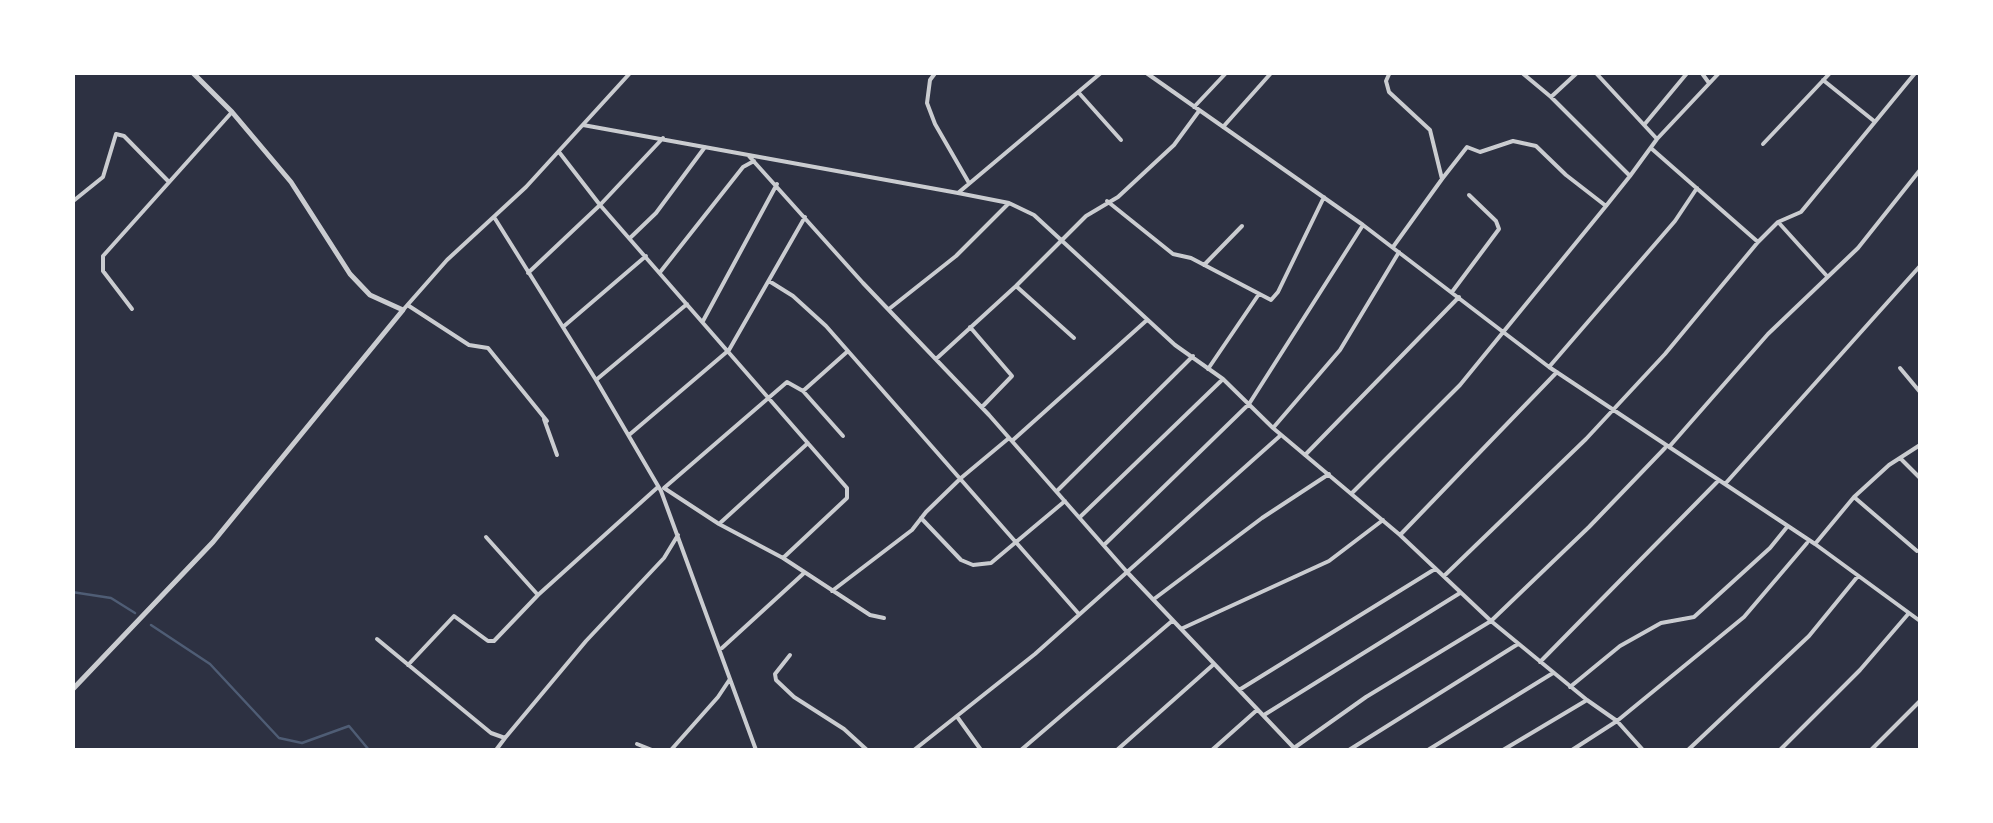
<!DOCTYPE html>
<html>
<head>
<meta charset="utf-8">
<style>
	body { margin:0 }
	#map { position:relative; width:1993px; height:823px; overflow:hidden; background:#2d3142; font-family:Quicksand,sans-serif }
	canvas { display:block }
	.frame { position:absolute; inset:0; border:75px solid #fff; pointer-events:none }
</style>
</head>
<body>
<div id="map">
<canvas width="1993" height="823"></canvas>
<div class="frame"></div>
</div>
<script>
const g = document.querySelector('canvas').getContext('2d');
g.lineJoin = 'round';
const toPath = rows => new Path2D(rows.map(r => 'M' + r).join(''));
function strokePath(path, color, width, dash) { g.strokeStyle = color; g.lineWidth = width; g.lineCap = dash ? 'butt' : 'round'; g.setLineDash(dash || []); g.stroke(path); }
strokePath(toPath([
	[72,592,111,598,135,613],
	[151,625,210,664,279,738,302,743,349,726,369,750]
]), '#4f5d75', 2.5);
strokePath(toPath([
	[936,72,930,80,927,103,935,124,969,183],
	[1145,72,1363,225,1549,367,1815,544,1920,621],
	[1390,72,1386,81,1389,92,1430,130,1442,179,1393,247],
	[1521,72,1551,97,1630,176,1657,139,1720,72],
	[1595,72,1657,139],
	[1701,72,1709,83],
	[1823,80,1874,121],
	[1079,93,1121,140],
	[1551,97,1578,72],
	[1194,107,1227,72],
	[583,125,958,193,1009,203,1034,215,1175,345,1223,379,1273,428,1400,535,1491,621,1587,700,1617,721,1643,750],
	[1644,125,1688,72],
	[1223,127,1272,72],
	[1763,144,1831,72],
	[559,152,600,205,847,488,847,498,783,558],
	[748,155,863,283,989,415,1127,572,1296,750],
	[1442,179,1467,147,1480,152,1513,141,1536,146,1566,175,1606,206,1630,176],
	[958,193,1102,72],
	[1107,201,1173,254,1191,258,1271,300,1278,292,1324,197],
	[72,202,103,177,116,134,124,136,169,182],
	[494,217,596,380,661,491,756,750],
	[1779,223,1826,275],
	[630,238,656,213,705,147],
	[1758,242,1778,222,1801,212,1916,72],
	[1204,265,1242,226],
	[661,271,743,167,754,161],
	[528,273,600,205,663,138],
	[769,281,793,296,826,326,1078,613],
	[1016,286,1074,338],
	[1452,292,1499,229,1496,221,1469,195],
	[409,306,469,345,488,348,547,421],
	[132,309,103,271,103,256,232,112],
	[889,309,956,256,1009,203],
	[403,310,447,260,526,187,631,72],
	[703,321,777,184],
	[563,327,646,256],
	[970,327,1012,376,982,407],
	[936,359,1016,286,1086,216,1118,197,1174,145,1199,111],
	[1549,367,1675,221,1697,188],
	[1900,368,1920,392],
	[1208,369,1259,294],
	[596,380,687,304],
	[803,391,848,351],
	[544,419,557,455],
	[1273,428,1340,350,1399,252],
	[629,435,729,350,805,217],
	[1013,440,1147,320],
	[1669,447,1768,334,1858,248,1920,170],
	[1305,455,1459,297],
	[1902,460,1920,478],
	[1725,484,1920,266],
	[664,488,719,524,783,558,870,615,884,618],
	[664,488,787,382,803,391,843,436],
	[1058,490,1193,356],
	[1352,493,1460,385,1606,206],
	[1854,497,1917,551],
	[1080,517,1223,379],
	[921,518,961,560,973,565,991,563,1065,501],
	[719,524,808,443],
	[1401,534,1557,372],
	[486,537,538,595],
	[1815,544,1854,497,1889,465,1920,445],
	[1104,545,1249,404,1363,225],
	[1444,576,1586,439,1665,354,1758,242,1652,149],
	[832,591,912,530,926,512,961,478,1009,438],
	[1154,599,1262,518,1329,474],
	[1183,628,1329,561,1383,520],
	[377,639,491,733,505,738,586,641,664,558,678,535],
	[722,648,803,574],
	[790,655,775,674,776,680,794,697,844,729,867,750],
	[1540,662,1718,481],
	[408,665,454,616,488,641,494,641,538,595,658,487],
	[1570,687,1620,646,1661,623,1694,617,1770,548,1787,527],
	[1239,690,1435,569],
	[1264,715,1460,593],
	[958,718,981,750],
	[637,744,652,750],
	[1294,748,1366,697,1491,621,1589,527,1665,448],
	[496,750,505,738],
	[671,750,718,697,730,679],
	[914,750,1035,654,1281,435],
	[1021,750,1172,621],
	[1117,750,1214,664],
	[1212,750,1257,710],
	[1349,750,1518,644],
	[1428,750,1553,673],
	[1503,750,1587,700],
	[1572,750,1617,721,1744,617,1807,543],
	[1688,750,1809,636,1858,576],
	[1780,750,1860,670,1909,613],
	[1871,750,1920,701]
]), '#caccd0', 4);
strokePath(toPath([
	[72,690,213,542,403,310,370,295,350,274,291,182,232,112,192,72]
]), '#caccd0', 5);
</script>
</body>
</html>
